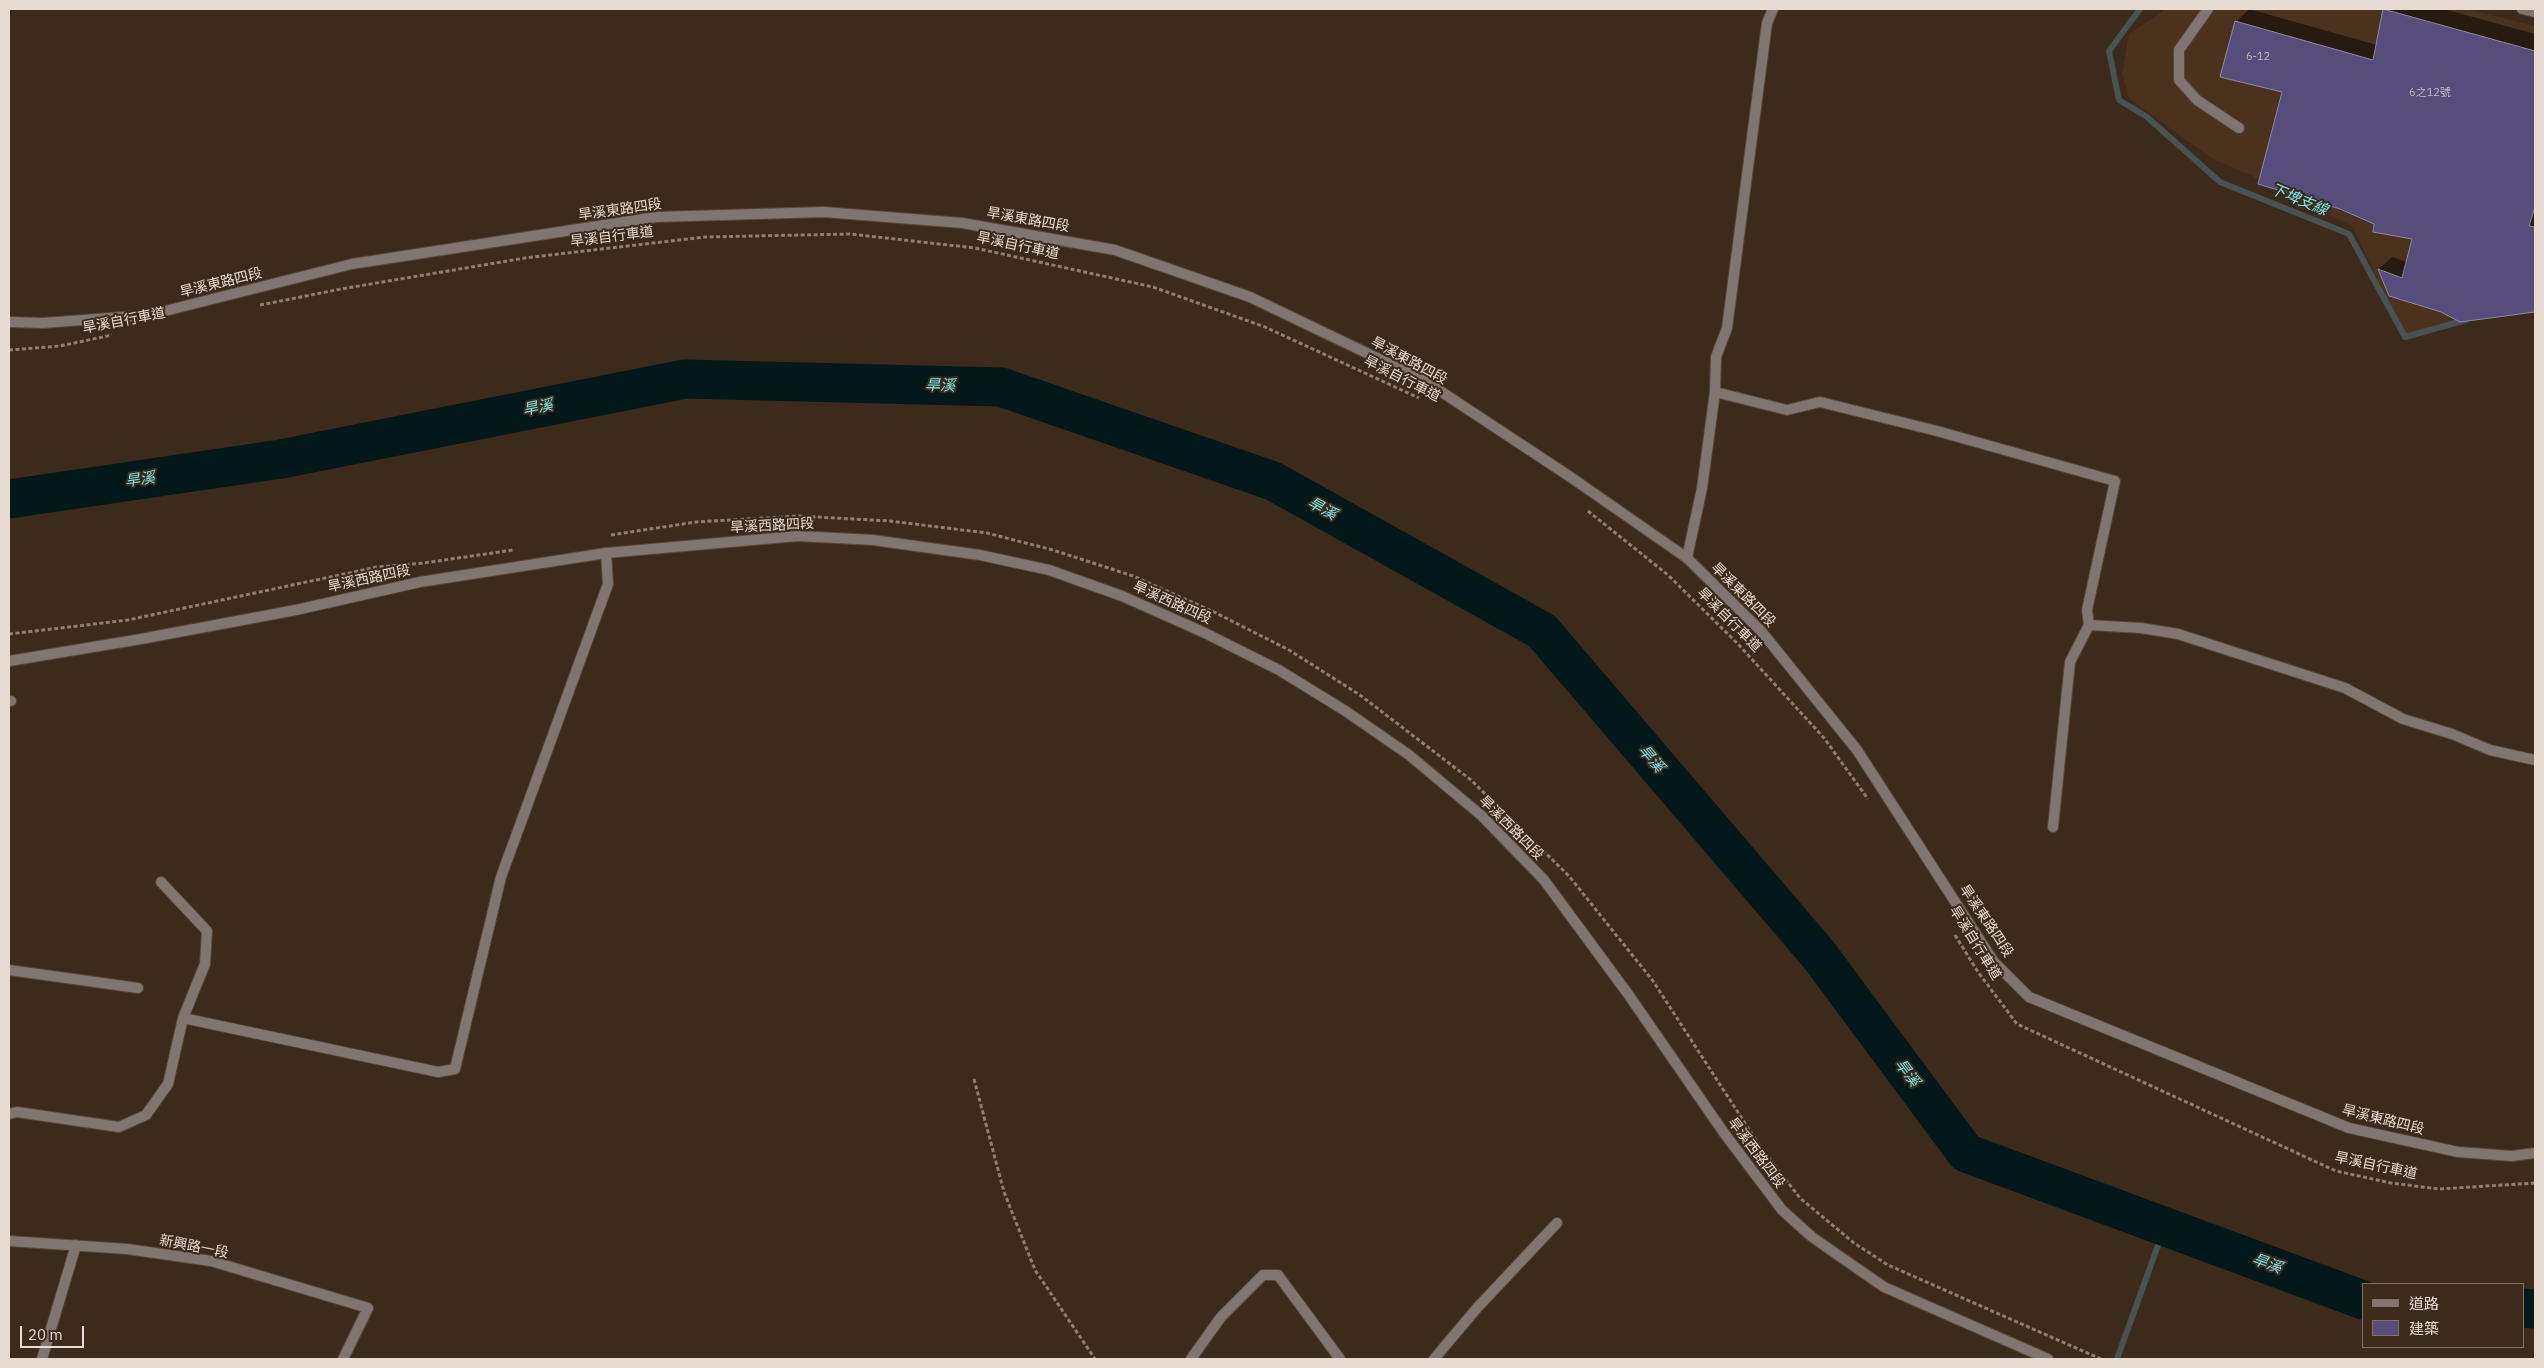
<!DOCTYPE html>
<html>
<head>
<meta charset="utf-8">
<style>
	body { margin:0 }
	#map { position:relative; width:2544px; height:1368px; overflow:hidden; background:#3c2a1a; font-family:"IBM Plex Sans","Noto Sans TC",sans-serif }
	canvas { display:block }
	.frame { position:absolute; inset:0; border:10px solid #e8dcd2; pointer-events:none }
	.legend { position:absolute; left:2362px; top:1283px; width:162px; height:65px; box-sizing:border-box; background:#3c2a1a; border:1px solid #817164; margin:0; padding:6px 9px; list-style:none; font-size:15px; color:#e8dcd2 }
	.legend li { display:flex; align-items:center; gap:10px; height:25px }
	.legend b { width:25px; border:1px solid #817164 }
	.scale { position:absolute; left:20px; top:1326px; width:64px; height:22px; box-sizing:border-box; border:2px solid #e8dcd2; border-top:0; padding-left:6px; font-size:15px; line-height:18px; white-space:nowrap; color:#e8dcd2; -webkit-text-stroke:4px #3c2a1a; paint-order:stroke }
</style>
</head>
<body>
<div id="map">
<canvas width="2544" height="1368"></canvas>
<div class="frame"></div>
<ul class="legend">
<li><b style="height:6px;background:#81766f"></b>道路</li>
<li><b style="height:14px;background:#564d7b"></b>建築</li>
</ul>
<div class="scale">20 m</div>
</div>
<script>
const g = document.querySelector('canvas').getContext('2d');
g.lineJoin = 'round';
function paint(path, color) { g.fillStyle = color; g.fill(path, 'evenodd'); }
const toPath = rows => new Path2D(rows.map(r => 'M' + r).join(''));
function strokePath(path, color, width, dash) { g.strokeStyle = color; g.lineWidth = width; g.lineCap = dash ? 'butt' : 'round'; g.setLineDash(dash || []); g.stroke(path); }
function write(font, color, halo, rows, align = 'center') {
  g.font = font + ' "IBM Plex Sans","Noto Sans TC",sans-serif'; g.lineWidth = 4; g.setLineDash([]); g.textBaseline = 'middle'; g.strokeStyle = halo; g.fillStyle = color; for (const [text, x, y, turn = 0] of rows) {
    g.save(); g.translate(x, y); g.rotate((+turn || 0) * Math.PI / 180); g.textAlign = isNaN(turn) ? turn : align; if (halo) g.strokeText(text, 0, 0); g.fillText(text, 0, 0); g.restore();
  }
}
paint(toPath([
	[2166,9,2467,9,2535,26,2535,303,2405,337,2353,227,2254,177,2211,158,2129,98,2122,74,2129,34]
]), '#4a321d');
paint(toPath([
	[2249,9,2377,45,2385,9,2444,9,2535,34,2535,310,2461,321,2441,311,2390,295,2379,269,2392,257,2407,262,2413,238,2376,223,2236,22]
]), '#0007');
strokePath(toPath([
	[2140,9,2109,51,2119,100,2147,117,2220,182,2349,234,2405,337,2466,320],
	[2117,1359,2165,1226]
]), '#475350', 6);
strokePath(toPath([
	[9,499,281,459,685,379,1001,387,1273,481,1542,631,1819,955,1966,1153,2363,1300],
	[2523,1308,2535,1309]
]), '#021819', 39);
const building = toPath([
	[2383,9,2535,51,2535,207,2529,226,2535,227,2535,312,2460,322,2441,312,2389,296,2378,269,2402,278,2412,239,2373,232,2374,224,2340,209,2258,184,2282,92,2220,77,2235,21,2373,60,2383,9]
]);
paint(building, '#564d7b');
strokePath(building, '#8d89a2', 1);
const lane = toPath([
	[2208,9,2179,50,2179,80,2197,100,2239,128],
	[2522,9,2535,12],
	[1715,392,1787,410,1820,402,1937,431,2115,481,2087,610,2089,625,2070,662,2053,827],
	[1687,558,1702,488,1715,392,1716,357,1727,328,1767,23,1773,9],
	[2089,625,2141,628,2178,634,2345,688,2403,719,2452,734,2490,750,2535,760],
	[9,701,11,701],
	[161,882,207,931,205,964,183,1018],
	[9,970,138,988],
	[9,1114,17,1112,119,1127,146,1115,168,1084,183,1018,438,1072,455,1069,501,877,608,584,606,553],
	[9,1241,127,1249,211,1261,368,1308,343,1359],
	[42,1359,76,1245],
	[1191,1359,1221,1317,1263,1275,1278,1275,1340,1359],
	[1434,1359,1477,1308,1557,1223]
]);
const street = toPath([
	[9,322,43,323,149,315,352,264,656,217,824,212,962,223,1115,250,1250,297,1425,381,1569,476,1687,558,1761,631,1857,750,1994,962,2029,997,2349,1128,2458,1152,2512,1156,2535,1153],
	[9,661,141,639,296,610,420,582,606,553,798,536,873,540,980,555,1049,570,1122,596,1205,633,1279,670,1347,712,1409,755,1482,816,1544,880,1628,994,1724,1133,1782,1210,1812,1237,1884,1287,2048,1359]
]);
strokePath(lane, '#584637', 12);
strokePath(street, '#584637', 12);
strokePath(toPath([
	[260,305,341,289,525,258,705,237,850,234,975,248,1153,287,1265,327,1419,398],
	[9,350,60,346,112,335],
	[1588,511,1668,575,1737,643,1824,738,1868,799],
	[611,535,696,522,798,516,890,521,987,533,1053,550,1133,576,1214,612,1289,650,1360,695,1471,780,1569,876,1653,981,1761,1148,1800,1198,1854,1243,1888,1265,2101,1359],
	[9,634,128,620,377,567,424,563,513,550],
	[1955,935,1978,972,2017,1024,2336,1171,2391,1183,2439,1189,2535,1183],
	[974,1079,1004,1192,1035,1270,1095,1359]
]), '#8f7f72', 3, [4, 2.5]);
strokePath(lane, '#81766f', 10);
strokePath(street, '#81766f', 10);
write('11px', '#c4b8bc', null, [
	["6-12",2258,57],
	["6之12號",2430,93]
]);
write('14px', '#e8dcd2', '#3c2a1a', [
	["旱溪東路四段",620,210,-8],
	["旱溪東路四段",1028,220,10],
	["旱溪自行車道",612,237,-7],
	["旱溪自行車道",1018,246,12],
	["旱溪東路四段",221,283,-14],
	["旱溪自行車道",124,321,-11],
	["旱溪東路四段",1409,361,28],
	["旱溪自行車道",1402,379,27],
	["旱溪西路四段",772,526,-3],
	["旱溪西路四段",369,579,-12],
	["旱溪東路四段",1743,595,45],
	["旱溪西路四段",1172,603,24],
	["旱溪自行車道",1729,620,45],
	["旱溪西路四段",1511,828,45],
	["旱溪東路四段",1986,921,56],
	["旱溪自行車道",1975,943,58],
	["旱溪東路四段",2383,1120,14],
	["旱溪西路四段",1756,1153,53],
	["旱溪自行車道",2376,1166,12],
	["新興路一段",194,1247,11]
]);
write('italic 15px', '#77e8ef', '#3c2a1a', [
	["下埤支線",2299,200,22],
	["旱溪",940,386,1],
	["旱溪",538,408,-11],
	["旱溪",140,480,-8],
	["旱溪",1322,509,29],
	["旱溪",1651,759,50],
	["旱溪",1907,1073,53],
	["旱溪",2267,1264,20]
]);
</script>
</body>
</html>
